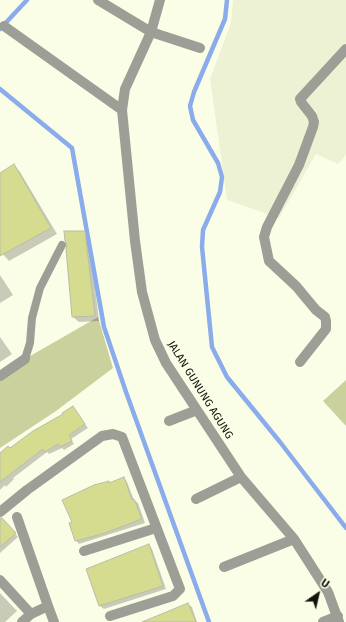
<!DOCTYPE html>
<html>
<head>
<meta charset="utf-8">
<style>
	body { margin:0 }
	#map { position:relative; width:346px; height:622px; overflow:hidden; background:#fbfee7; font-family:"Fira Sans",sans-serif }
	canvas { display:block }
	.north { position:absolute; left:298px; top:574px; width:40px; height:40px; -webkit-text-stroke:3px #fbfee7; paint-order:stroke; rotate:34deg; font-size:11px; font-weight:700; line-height:16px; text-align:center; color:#12130b }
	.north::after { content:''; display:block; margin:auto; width:14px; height:18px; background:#12130b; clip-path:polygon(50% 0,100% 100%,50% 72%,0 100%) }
</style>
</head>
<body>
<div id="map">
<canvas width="346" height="622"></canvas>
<div class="north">U</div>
</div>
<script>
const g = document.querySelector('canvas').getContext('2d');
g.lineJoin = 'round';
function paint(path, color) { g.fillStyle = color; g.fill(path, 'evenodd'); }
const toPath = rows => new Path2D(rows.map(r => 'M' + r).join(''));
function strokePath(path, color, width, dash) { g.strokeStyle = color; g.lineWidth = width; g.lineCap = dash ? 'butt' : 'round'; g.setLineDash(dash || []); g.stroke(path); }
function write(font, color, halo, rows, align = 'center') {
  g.font = font + ' "Fira Sans",sans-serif'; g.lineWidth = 3.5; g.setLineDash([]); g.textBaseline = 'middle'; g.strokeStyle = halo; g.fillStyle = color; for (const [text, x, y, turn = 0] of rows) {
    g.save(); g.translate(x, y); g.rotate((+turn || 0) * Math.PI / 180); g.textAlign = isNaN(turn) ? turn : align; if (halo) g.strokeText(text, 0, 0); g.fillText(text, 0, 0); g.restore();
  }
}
paint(toPath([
	[233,0,346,0,346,155,338,164,316,154,279,218,227,200,210,79,231,23]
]), '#eef2d4');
paint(toPath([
	[98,317,113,368,56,411,0,448,0,376,25,359],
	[346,380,346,426,323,401]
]), '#cbd19d');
paint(toPath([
	[14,165,20,172,57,234,9,261,0,251,0,174],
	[84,232,89,237,99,321,79,322,73,317],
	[0,275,13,295,0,303],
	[0,337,12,354,0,362],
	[73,407,88,428,71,439,74,444,64,450,62,448,49,454,47,452,13,478,14,479,6,487,5,485,0,490,0,455,10,450,64,415],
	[124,478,127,482,134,500,138,503,145,523,79,544,76,541,71,523,110,484],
	[8,526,18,537,0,553,0,527],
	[149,545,152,549,166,589,104,609,100,606],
	[0,593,17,611,5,622,0,622],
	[188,604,192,607,197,622,143,622]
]), '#0003');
strokePath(toPath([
	[227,0,225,19,194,92,190,106,193,120,218,163,222,177,220,192,203,230,202,247,212,347,227,377,280,442,346,528],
	[0,29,27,0],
	[0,89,72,148,104,327,126,392,209,622]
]), '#8baceb', 4.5);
const building = toPath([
	[14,164,51,228,0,256,0,173,14,164],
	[64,231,85,231,95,316,72,317,66,249,67,244,65,241,64,231],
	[73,406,85,424,69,435,72,441,60,447,58,444,45,452,43,449,0,482,0,453,8,446,10,448,33,431,63,414,62,413,73,406],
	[124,477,132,500,134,499,142,519,102,534,75,541,69,523,72,522,62,500,94,485,109,481,109,483,124,477],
	[0,518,2,518,16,533,0,547,0,518],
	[149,544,163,586,99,606,86,569,149,544],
	[188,603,196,622,142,622,188,603]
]);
paint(building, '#d5dc90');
strokePath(building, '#babda7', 1);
strokePath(toPath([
	[25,359,30,343,32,318,40,288,62,245]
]), '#9d9e95', 8);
strokePath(toPath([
	[98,0,151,32,200,48],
	[160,0,151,32,125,89,122,110,135,241,142,292,155,340,166,363,241,477,294,539,328,592,339,622],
	[4,26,122,110],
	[300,362,326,329,326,321,325,317,316,310,296,286,269,261,264,237,267,227,299,165,313,127,314,122,312,116,301,102,300,99,346,49],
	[0,376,25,359],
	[169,421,197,410],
	[196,499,241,477],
	[0,512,27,490,102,436,113,434,122,437,180,589,173,596,110,616],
	[17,517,48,606],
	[84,551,156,528],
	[224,567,294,539],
	[0,580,31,614],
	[22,622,31,614,48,606,54,622],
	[323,622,338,616]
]), '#9d9e95', 10);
write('11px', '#12130b', '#fbfee7', [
	["JALAN GUNUNG AGUNG",200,390,58]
]);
</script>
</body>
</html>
